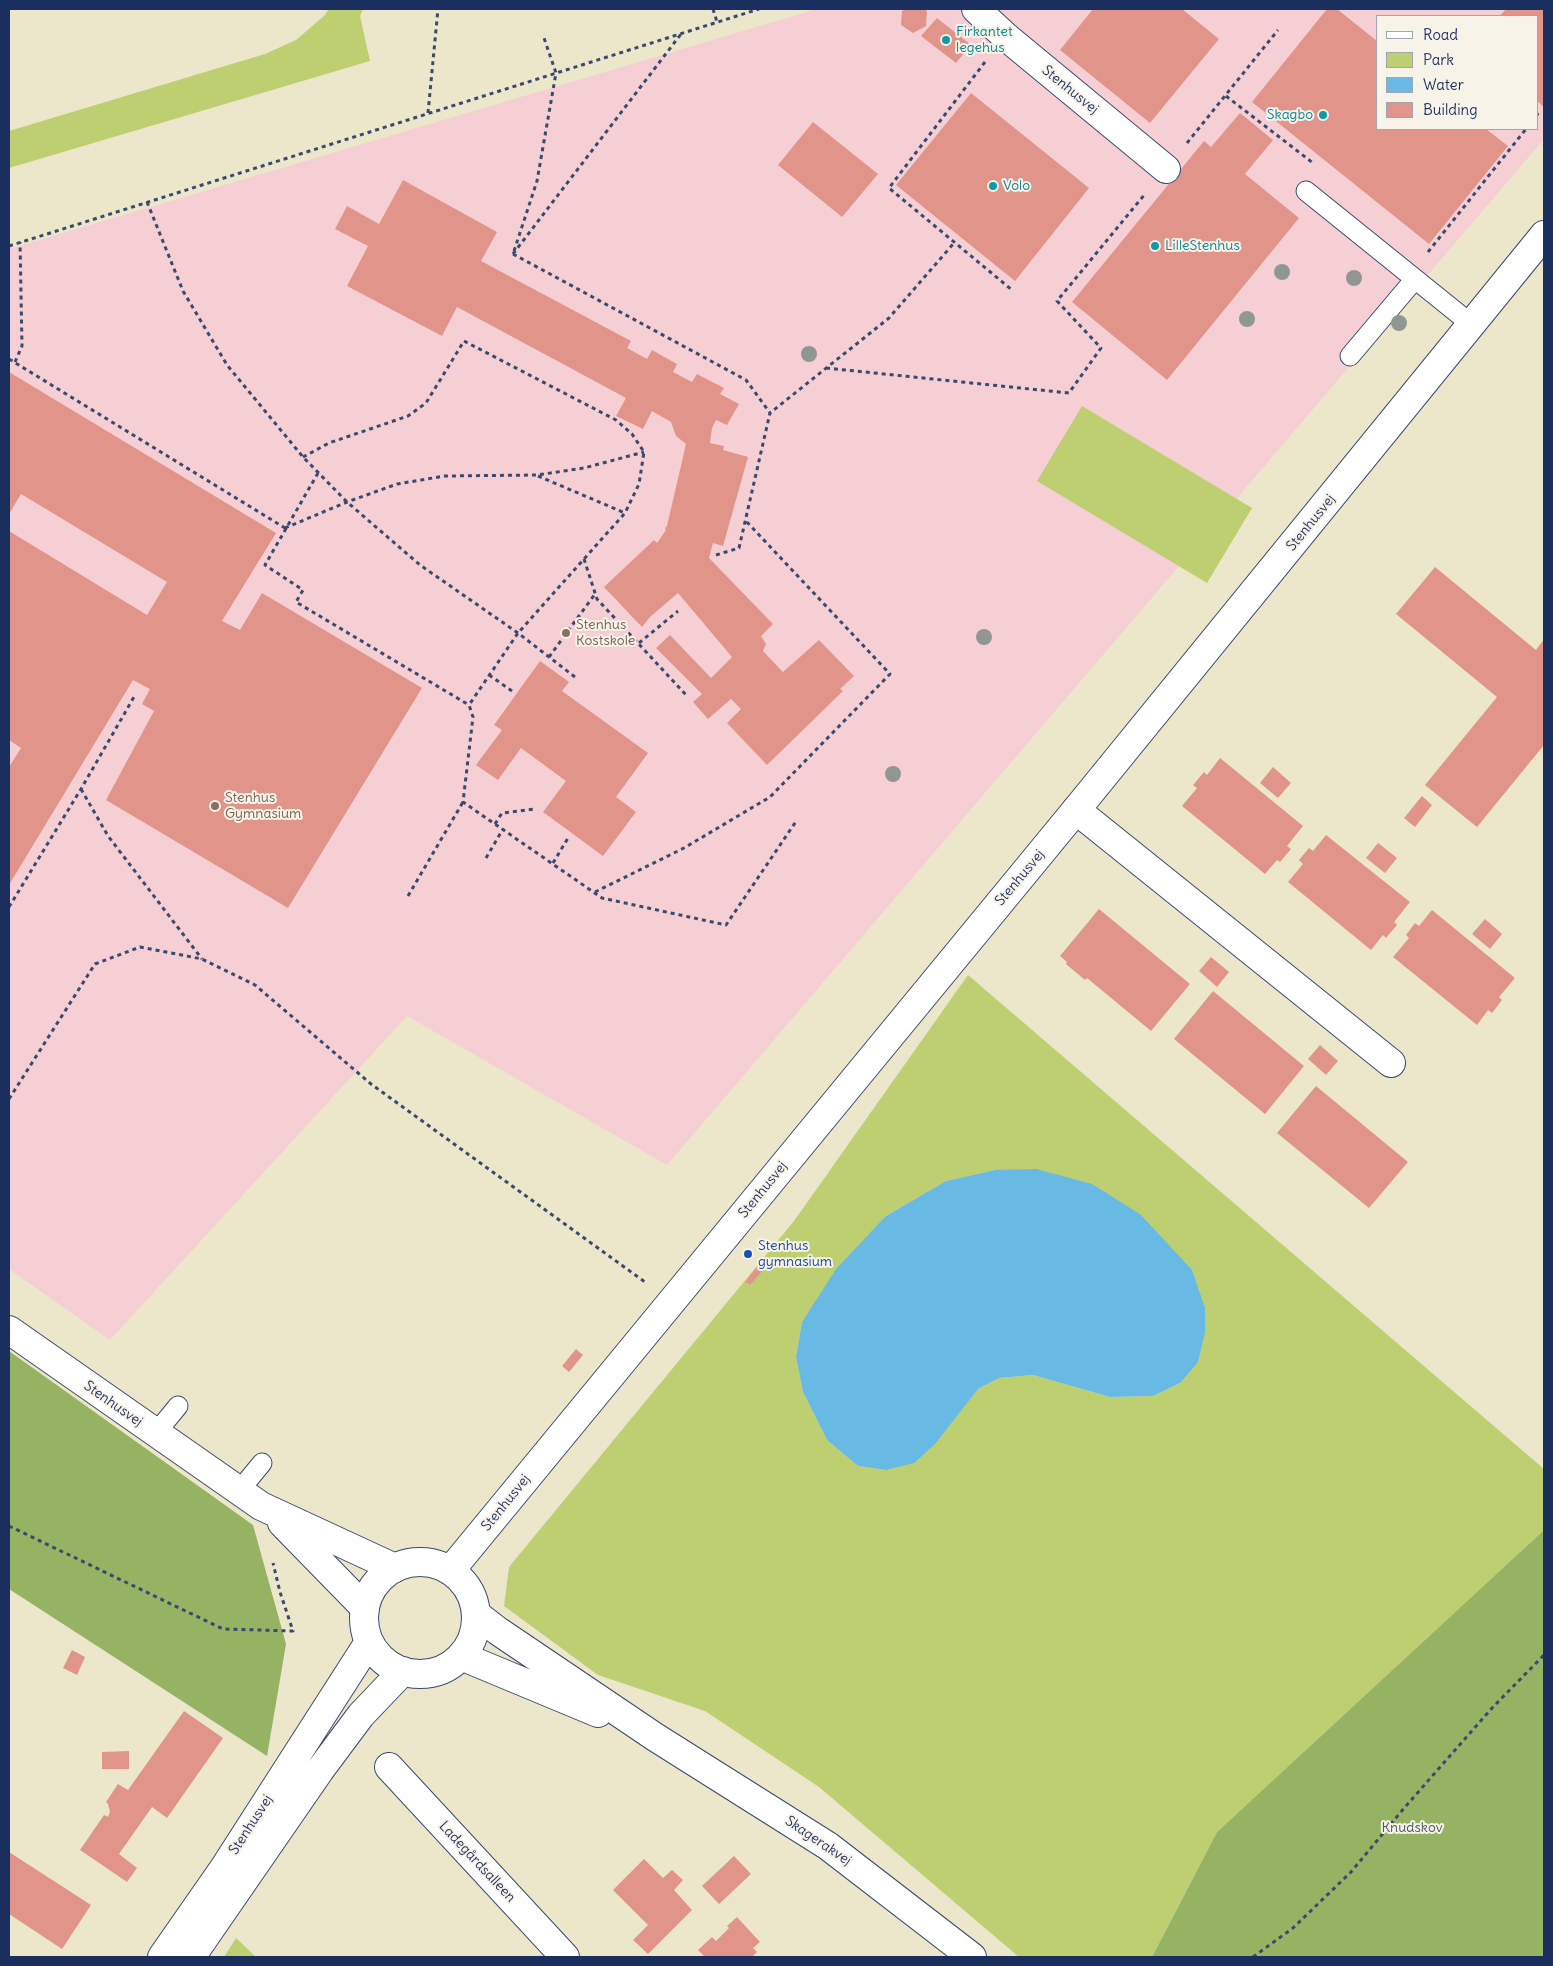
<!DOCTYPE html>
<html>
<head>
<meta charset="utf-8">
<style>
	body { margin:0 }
	#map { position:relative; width:1553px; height:1966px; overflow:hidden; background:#ece6cb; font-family:Delius,sans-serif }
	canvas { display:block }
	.frame { position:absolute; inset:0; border:10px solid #1b2f5e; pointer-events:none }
	.legend { position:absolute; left:1376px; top:15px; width:162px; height:115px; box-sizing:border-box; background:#f7f3e8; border:1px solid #9fa5b1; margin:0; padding:6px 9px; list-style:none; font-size:15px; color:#1b2f5e }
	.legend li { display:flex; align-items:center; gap:10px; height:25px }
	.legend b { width:25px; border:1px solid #9fa5b1 }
</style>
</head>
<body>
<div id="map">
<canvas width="1553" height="1966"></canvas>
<div class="frame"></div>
<ul class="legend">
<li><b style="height:6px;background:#fff"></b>Road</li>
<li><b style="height:14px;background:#becf71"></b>Park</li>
<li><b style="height:14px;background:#68b9e3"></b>Water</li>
<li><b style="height:14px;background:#e1958a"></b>Building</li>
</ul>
</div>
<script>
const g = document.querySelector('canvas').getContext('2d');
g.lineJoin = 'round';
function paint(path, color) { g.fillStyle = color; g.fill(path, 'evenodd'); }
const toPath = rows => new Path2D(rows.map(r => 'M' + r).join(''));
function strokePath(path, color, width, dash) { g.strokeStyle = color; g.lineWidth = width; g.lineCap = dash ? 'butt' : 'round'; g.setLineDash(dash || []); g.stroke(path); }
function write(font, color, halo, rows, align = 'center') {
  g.font = font + ' Delius,sans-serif'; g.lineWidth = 4; g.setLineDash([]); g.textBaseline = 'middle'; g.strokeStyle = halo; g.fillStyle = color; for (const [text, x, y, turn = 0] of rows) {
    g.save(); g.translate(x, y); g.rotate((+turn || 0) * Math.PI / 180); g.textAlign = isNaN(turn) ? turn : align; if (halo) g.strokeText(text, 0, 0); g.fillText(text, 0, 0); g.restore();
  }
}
paint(toPath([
	[817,9,1544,9,1544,139,667,1165,407,1016,110,1340,9,1269,9,249],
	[1377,16,1537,16,1537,129,1377,129]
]), '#f6cfd5');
paint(toPath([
	[329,9,363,9,360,16,370,61,9,168,9,131,265,54,296,40,324,16],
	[1082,406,1252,508,1207,583,1037,481],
	[968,975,1544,1469,1544,1530,1217,1832,1152,1957,1019,1957,819,1787,705,1711,598,1675,504,1606,509,1567,794,1221],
	[995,1170,1180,1383,1153,1396,1110,1397,1033,1375,999,1378,978,1389,886,1470,858,1466,827,1440,803,1392,796,1357,802,1322,886,1216,946,1181],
	[236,1938,256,1957,224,1957]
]), '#becf71');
paint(toPath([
	[9,1351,253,1525,286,1644,267,1756,9,1589],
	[1544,1530,1544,1957,1152,1957,1217,1832]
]), '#96b263');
paint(toPath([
	[1036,1169,1092,1184,1141,1215,1192,1270,1205,1308,1205,1332,1198,1362,1180,1383,1153,1396,1110,1397,1033,1375,999,1378,978,1389,935,1444,914,1463,886,1470,858,1466,827,1440,803,1392,796,1357,802,1322,836,1269,886,1216,946,1181,995,1170]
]), '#68b9e3');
paint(toPath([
	[906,9,923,9,927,11,926,26,913,33,901,25,902,11],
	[1093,9,1182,9,1219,39,1150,123,1060,50],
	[1327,9,1337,9,1377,41,1377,129,1486,129,1508,146,1429,244,1252,102],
	[1506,9,1544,9,1544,107,1537,101,1537,16,1500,16],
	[937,18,971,45,956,63,921,36],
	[971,93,1089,188,1015,281,896,185],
	[1240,113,1273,140,1245,174,1299,218,1167,380,1072,302,1204,141,1211,147],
	[813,122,878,174,842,217,778,165],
	[403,180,497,232,481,261,631,341,627,348,647,359,652,350,677,364,673,372,692,382,697,374,724,388,720,394,739,404,727,425,716,420,712,428,710,443,724,446,723,450,748,457,723,546,713,543,709,558,773,624,761,636,766,644,763,651,783,672,819,640,854,676,840,689,843,691,767,765,727,723,741,709,731,699,708,719,693,702,702,694,656,648,670,635,711,678,732,657,678,593,650,617,642,627,604,587,654,540,657,543,666,530,665,528,667,526,686,444,676,436,671,422,652,411,643,429,616,416,626,398,457,307,442,336,347,286,368,246,335,229,347,206,379,224],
	[9,372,276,533,222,621,240,630,262,593,422,688,288,908,106,800,154,711,142,704,150,689,133,680,9,885,9,767,21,748,9,740,9,531,147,615,167,582,21,494,9,514],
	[1435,567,1536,650,1544,639,1544,745,1477,827,1425,785,1497,697,1396,614],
	[540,661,569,682,562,691,648,753,616,797,636,812,603,856,543,812,566,781,521,748,498,780,476,765,502,730,494,725],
	[1220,758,1303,826,1287,846,1291,849,1280,862,1277,860,1265,874,1182,806,1197,788,1193,785,1204,772,1207,775],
	[1273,767,1291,783,1278,798,1260,783],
	[1422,796,1432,805,1415,827,1404,818],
	[1326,835,1410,902,1394,922,1397,925,1386,938,1383,935,1371,950,1288,882,1303,864,1299,860,1309,848,1313,851],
	[1378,843,1397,858,1385,873,1366,858],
	[1099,909,1190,984,1151,1031,1087,978,1085,980,1066,964,1067,962,1060,956],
	[1432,910,1515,978,1499,997,1502,1000,1492,1013,1488,1010,1477,1025,1393,957,1409,938,1406,935,1415,923,1419,926],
	[1485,919,1502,934,1490,949,1472,934],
	[1211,957,1229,972,1217,987,1199,971],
	[1213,991,1304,1066,1265,1114,1174,1039],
	[1320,1045,1338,1061,1326,1075,1308,1059],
	[1316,1086,1408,1162,1369,1208,1277,1133],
	[758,1266,763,1270,750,1285,745,1282],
	[576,1349,583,1355,569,1372,562,1366],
	[72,1650,85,1657,77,1675,63,1668],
	[184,1711,223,1738,167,1818,152,1807,119,1854,137,1868,127,1882,80,1850,104,1815,108,1817,110,1812,108,1804,106,1802,118,1784,128,1790],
	[129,1751,129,1769,102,1769,102,1752],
	[9,1852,91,1905,62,1949,9,1914],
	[734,1856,751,1874,719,1904,702,1886],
	[644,1859,663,1878,672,1870,683,1880,674,1890,692,1910,648,1954,633,1940,648,1925,613,1890],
	[737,1917,760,1942,753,1948,757,1952,752,1957,705,1957,698,1950,712,1937,716,1941,729,1928,727,1926]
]), '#e1958a');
const service = toPath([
	[1306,191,1471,324],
	[1350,356,1415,279],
	[155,1434,178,1406],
	[239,1491,262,1463]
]);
const minor = toPath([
	[976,9,1005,36,1166,169],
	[1076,810,1391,1063],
	[9,1330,261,1506,395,1568],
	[282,1523,365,1608],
	[389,1767,565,1957]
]);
const tertiary = toPath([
	'364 1618a56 56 0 1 1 112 0a56 56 0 1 1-112 0Z',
	[450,1571,1076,810,1544,235],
	[476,1614,498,1631,655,1737,828,1846,972,1957],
	[461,1656,598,1713],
	[162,1957,224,1868,369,1642],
	[191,1957,320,1770,361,1715,403,1671]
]);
strokePath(service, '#3a4a6e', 21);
strokePath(minor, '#3a4a6e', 30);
strokePath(tertiary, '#3a4a6e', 30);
strokePath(toPath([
	[713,9,717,22],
	[985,62,889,188,1012,290],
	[1226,96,1313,163],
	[428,113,438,9],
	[1537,115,1538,113],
	[1187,143,1278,30],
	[147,202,183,291,227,365,303,457,347,502,420,565,518,633,575,677],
	[9,246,759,9],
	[514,251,537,181,556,73,544,38],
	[1428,252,1526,129],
	[513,254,746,380,770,413],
	[513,254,681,34],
	[9,359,285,528],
	[15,362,22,346,20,242],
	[826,368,1069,393,1101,348,1057,301,1145,194],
	[303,457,329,443,408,416,426,403,464,341,616,420,632,434,644,452,639,484,625,513,518,633,469,705,473,717,463,802,602,898,726,925,797,820],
	[318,473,265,565,303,590,296,602,469,705],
	[538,476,625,513],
	[285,528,347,502,397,484,445,476,537,475,584,468,644,452],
	[716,555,739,548,770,413,889,318,954,243],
	[584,559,597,599,687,696],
	[639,643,678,611],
	[549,657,595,594],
	[489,675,512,691],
	[81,789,108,836,202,959],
	[495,824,502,813,535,809],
	[486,858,503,829],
	[553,863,568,838],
	[595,892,684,848,770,797,890,674,745,520],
	[408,896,463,802],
	[9,907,81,789,134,697],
	[9,1099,95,964,140,947,202,959,255,985,371,1084,645,1282],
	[9,1526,223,1629,293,1631,280,1592,273,1563],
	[1253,1957,1293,1928,1351,1872,1405,1807,1493,1707,1544,1655]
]), '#3a4a6e', 3, [4, 4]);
strokePath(service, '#fff', 19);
strokePath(minor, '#fff', 28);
strokePath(tertiary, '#fff', 28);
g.fillStyle = '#909792';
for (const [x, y] of [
	[1282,272],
	[1354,278],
	[1247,319],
	[1399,323],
	[809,354],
	[984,637],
	[893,774]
]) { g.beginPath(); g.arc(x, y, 8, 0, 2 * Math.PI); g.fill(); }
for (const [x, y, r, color] of [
	[946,40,5,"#0f9aa8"],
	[1323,115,5,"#0f9aa8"],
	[993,186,5,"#0f9aa8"],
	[1155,246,5,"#0f9aa8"],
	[566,633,5,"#8d6e63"],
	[215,806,5,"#8d6e63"],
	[748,1254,5,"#1a4fb4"]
]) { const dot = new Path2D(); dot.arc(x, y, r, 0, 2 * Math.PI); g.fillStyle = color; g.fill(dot); strokePath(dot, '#f7f3e8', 2); }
write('14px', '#0d838f', '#f7f3e8', [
	["Firkantet",956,32],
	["legehus",956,48],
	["Skagbo",1313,115,"right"],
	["Volo",1003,186],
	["LilleStenhus",1165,246]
], 'left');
write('14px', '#1b2f5e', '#f7f3e8', [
	["Stenhusvej",1070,90,39],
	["Stenhusvej",1311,523,-51],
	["Stenhusvej",1020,878,-50],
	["Stenhusvej",763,1190,-51],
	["Stenhusvej",113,1404,35],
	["Stenhusvej",506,1503,-51],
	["Stenhusvej",251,1825,-57],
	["Skagerakvej",818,1841,34],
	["Ladegårdsalleen",477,1862,47]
]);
write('14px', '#785e54', '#f7f3e8', [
	["Stenhus",576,625],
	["Kostskole",576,641],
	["Stenhus",225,798],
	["Gymnasium",225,814]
], 'left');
write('14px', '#164399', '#f7f3e8', [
	["Stenhus",758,1246],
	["gymnasium",758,1262]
], 'left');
write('14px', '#445763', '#f7f3e8', [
	["Knudskov",1412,1828]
]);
</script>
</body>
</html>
